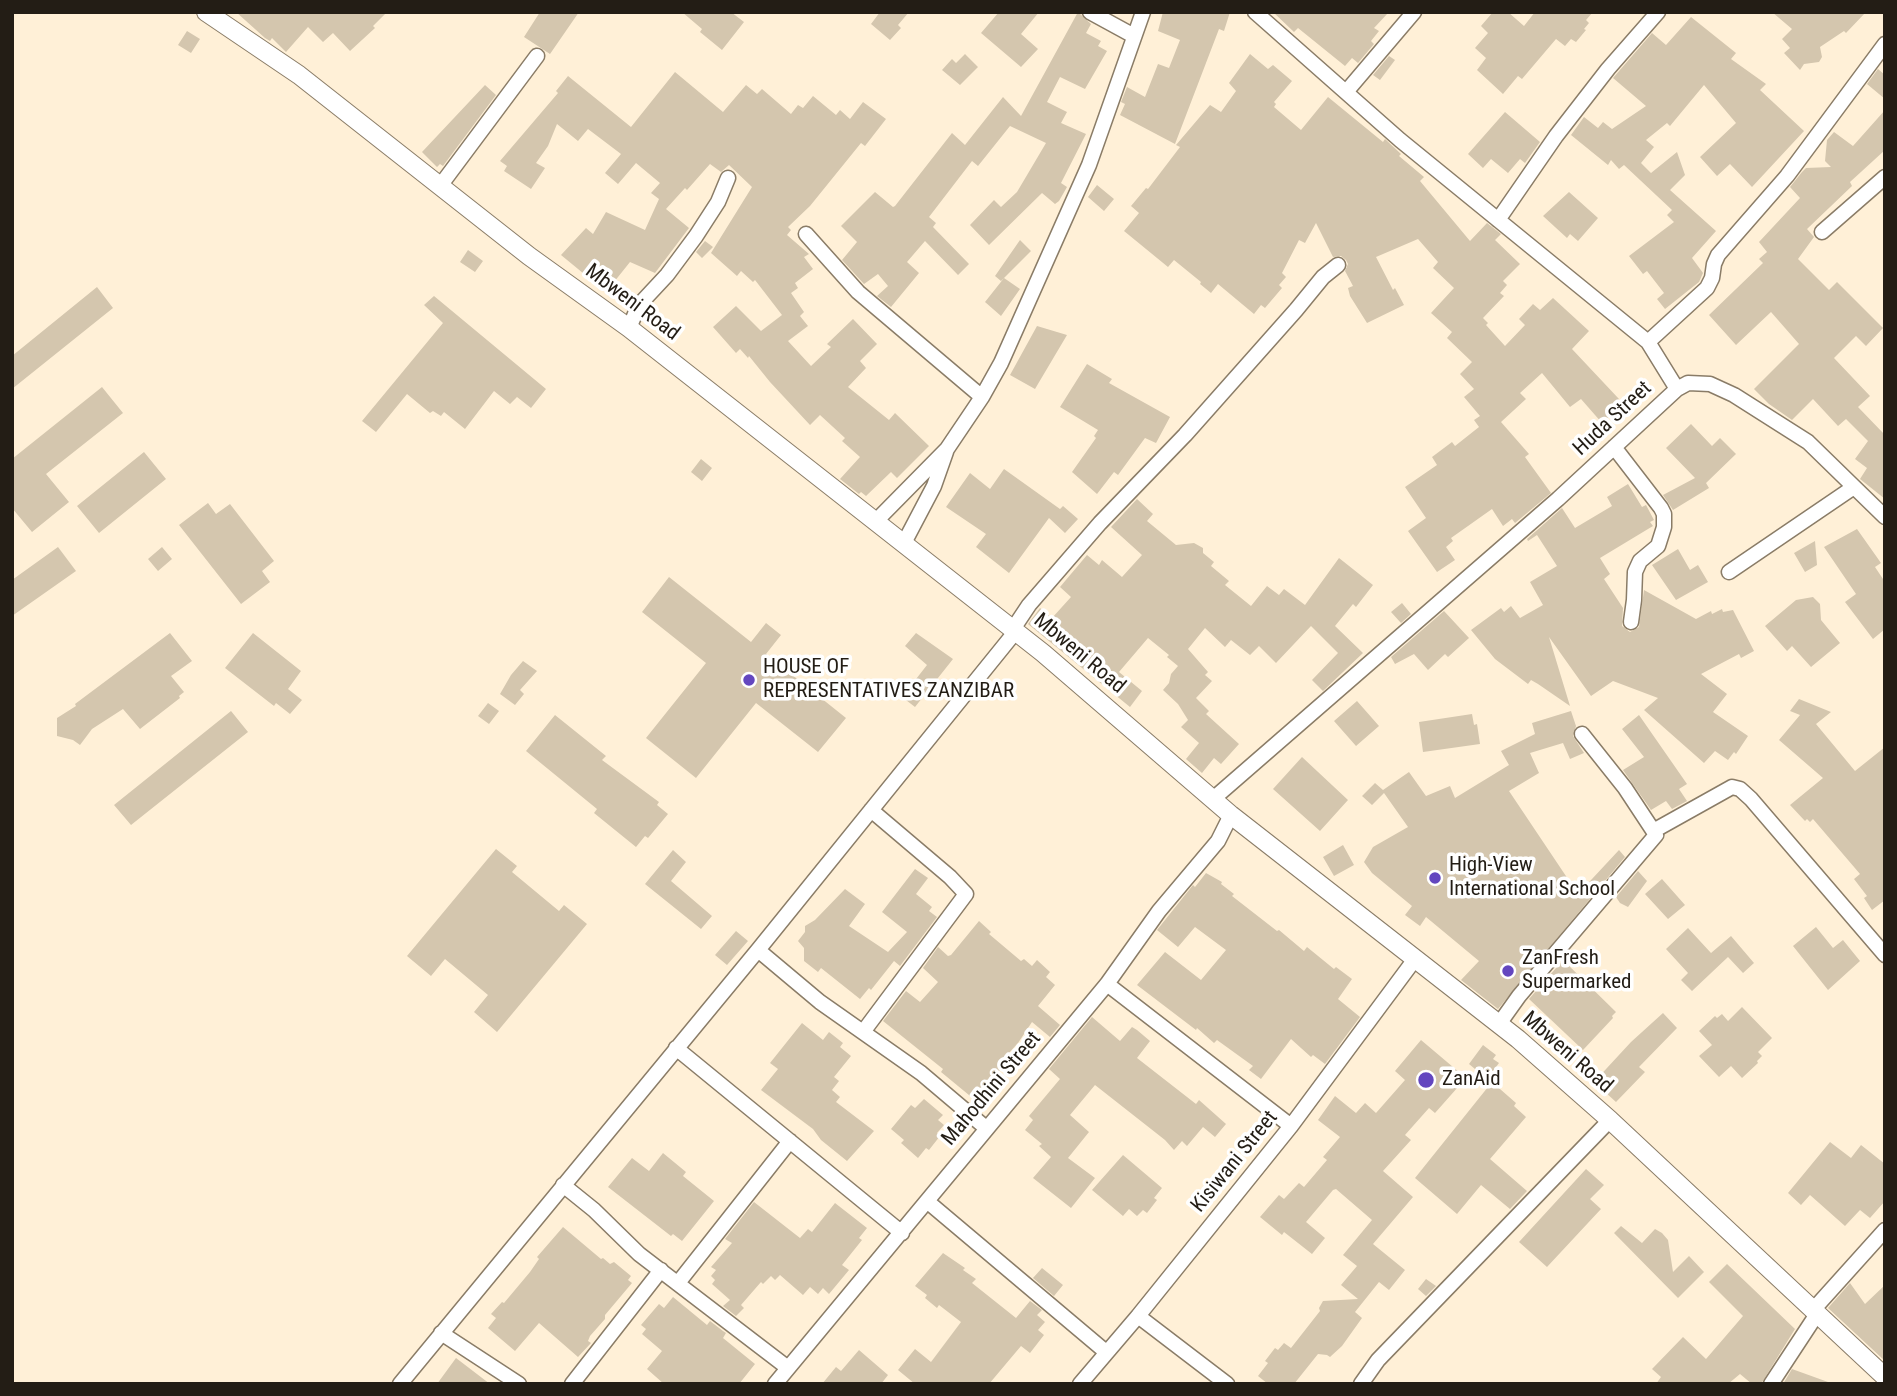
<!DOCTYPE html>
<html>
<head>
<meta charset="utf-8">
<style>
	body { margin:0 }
	#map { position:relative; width:1897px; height:1396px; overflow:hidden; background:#fff0d7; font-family:"Roboto Condensed",sans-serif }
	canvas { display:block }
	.frame { position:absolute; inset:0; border:14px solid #231d15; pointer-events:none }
</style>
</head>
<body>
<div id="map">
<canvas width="1897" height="1396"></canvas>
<div class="frame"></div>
</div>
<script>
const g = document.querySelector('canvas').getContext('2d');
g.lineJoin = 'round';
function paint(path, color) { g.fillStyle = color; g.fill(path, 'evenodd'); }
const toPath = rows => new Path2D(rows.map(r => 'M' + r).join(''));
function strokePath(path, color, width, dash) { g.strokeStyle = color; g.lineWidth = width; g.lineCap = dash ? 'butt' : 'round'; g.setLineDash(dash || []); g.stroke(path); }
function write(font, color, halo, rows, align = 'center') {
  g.font = font + ' "Roboto Condensed",sans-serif'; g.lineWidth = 7; g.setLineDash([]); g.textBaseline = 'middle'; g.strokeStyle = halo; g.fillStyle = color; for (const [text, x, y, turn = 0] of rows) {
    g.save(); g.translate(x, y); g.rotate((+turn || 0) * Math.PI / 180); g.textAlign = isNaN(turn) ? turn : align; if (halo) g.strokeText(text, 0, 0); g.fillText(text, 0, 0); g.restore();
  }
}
paint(toPath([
	[236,12,387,12,373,26,375,28,350,51,333,33,323,42,308,27,286,52,272,38,270,41,265,38],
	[540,12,579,12,550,54,524,37],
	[682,12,731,12,744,22,722,50,700,32,702,29],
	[880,12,909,12,898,25,901,28,890,40,871,24],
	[999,12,1039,12,1021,34,1038,49,1021,67,981,33],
	[1078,12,1091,24,1086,33,1101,41,1098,46,1107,51,1085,89,1060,77,1047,102,1067,112,1061,123,1086,134,1061,183,1067,187,1059,201,1055,204,1042,193,989,245,970,225,994,200,1001,207,1017,192,1046,143,1010,126,978,166,972,161,929,217,936,223,933,227,969,264,958,275,925,241,907,262,919,273,891,307,877,296,888,286,878,274,864,284,842,260,857,242,841,226,875,192,893,207,895,206,952,133,965,145,1003,97,1021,116],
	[1163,12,1230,12,1224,31,1219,29,1175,144,1120,115,1125,104,1121,102,1127,87,1145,97,1158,64,1169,68,1180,40,1158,31],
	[1273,12,1389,12,1374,28,1379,31,1371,41,1374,44,1358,63,1352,58,1345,66,1298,28,1294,32],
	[1493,12,1508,12,1524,26,1535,12,1593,12,1586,20,1589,23,1584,29,1586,30,1576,42,1571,39,1565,46,1556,39,1522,79,1518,76,1503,94,1477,70,1486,58,1475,48,1488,33,1481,26],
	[1772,12,1866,12,1846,33,1844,31,1820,47,1822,57,1819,62,1804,64,1800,70,1784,53,1790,48,1782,39,1792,29],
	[1691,17,1736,53,1731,59,1766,84,1760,90,1804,131,1752,187,1730,164,1717,176,1700,157,1736,123,1704,85,1670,126,1667,123,1646,140,1654,147,1641,163,1651,173,1677,152,1685,175,1670,190,1716,231,1692,258,1703,273,1699,282,1665,309,1657,299,1664,293,1647,271,1643,274,1629,256,1674,222,1667,215,1672,210,1624,165,1619,169,1611,160,1608,165,1571,135,1584,117,1598,128,1603,122,1612,129,1646,106,1613,78,1652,33,1666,45],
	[187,31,200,39,191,53,178,45],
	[965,54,978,67,960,85,942,70,952,59,956,63],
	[1250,54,1268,69,1273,65,1292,81,1274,102,1276,104,1274,107,1301,130,1328,97,1383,142,1385,139,1401,154,1399,156,1424,177,1420,181,1470,241,1487,223,1501,234,1495,240,1520,264,1503,281,1507,285,1500,293,1504,296,1483,318,1488,323,1486,325,1505,346,1525,325,1519,319,1533,304,1540,310,1553,298,1589,331,1572,349,1619,399,1609,407,1614,413,1602,423,1581,399,1570,407,1542,373,1520,393,1526,399,1501,422,1529,454,1525,457,1551,493,1515,523,1512,519,1503,526,1492,509,1468,526,1451,538,1453,541,1446,547,1455,560,1437,572,1408,531,1426,518,1405,487,1437,465,1432,457,1452,442,1455,446,1479,427,1474,420,1480,416,1464,397,1474,389,1460,374,1472,362,1447,338,1452,332,1431,313,1454,288,1433,268,1438,262,1418,239,1376,257,1393,290,1395,288,1404,305,1367,323,1350,296,1348,288,1353,286,1345,271,1348,264,1346,260,1341,256,1333,257,1316,223,1305,243,1299,240,1282,273,1286,277,1279,285,1282,288,1265,308,1261,305,1254,314,1218,284,1211,293,1200,284,1201,282,1174,260,1168,267,1124,231,1139,213,1131,206,1146,188,1148,189,1180,147,1176,145,1210,105,1221,112,1236,91,1229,83],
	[1389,56,1395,60,1380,80,1373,75],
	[1878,69,1885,75,1885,99,1867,84],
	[675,72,723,112,746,85,757,94,762,89,791,114,798,105,803,108,813,96,836,115,840,110,850,119,863,102,886,119,865,146,861,143,810,206,788,227,791,230,787,235,809,254,804,257,813,269,795,283,798,288,791,293,804,312,800,316,808,326,788,341,811,366,831,347,827,344,853,319,877,344,860,361,866,368,848,387,889,420,895,413,929,446,897,478,891,472,866,496,861,492,859,494,840,479,860,457,842,441,845,438,820,415,810,425,770,382,749,356,748,358,740,349,736,353,713,327,736,306,761,331,782,315,755,280,753,282,741,271,737,276,711,253,752,187,729,165,721,172,710,164,687,190,685,188,666,209,689,228,655,273,630,262,606,292,561,255,586,228,593,234,606,212,645,230,659,199,651,193,660,183,636,163,618,184,605,173,621,154,588,129,578,141,557,124,548,146,536,163,545,168,531,189,504,171,507,166,500,161,558,93,556,91,568,76,631,127],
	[485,85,496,95,443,166,440,164,437,167,422,152],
	[1885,110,1885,150,1850,182,1852,186,1807,229,1814,237,1798,259,1829,290,1837,282,1883,328,1866,346,1856,336,1834,358,1870,396,1858,407,1885,435,1885,499,1860,479,1867,468,1855,459,1868,441,1846,419,1838,426,1813,399,1792,420,1769,404,1754,389,1799,344,1771,312,1736,345,1709,315,1763,263,1759,259,1767,252,1759,242,1800,198,1790,187,1802,172,1806,168,1831,167,1825,161,1827,140,1834,132,1853,146],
	[1505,112,1540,142,1525,163,1520,159,1508,173,1491,159,1483,168,1468,154],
	[1097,185,1114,199,1104,211,1088,197],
	[1569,192,1598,218,1578,241,1570,234,1567,238,1543,216],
	[1020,240,1031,251,1001,281,995,276],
	[705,241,713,247,702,258,696,252],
	[468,250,483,261,475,272,460,262],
	[1004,278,1020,289,1001,316,985,302],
	[97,287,113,308,12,389,12,356],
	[434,296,546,389,531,408,517,397,510,404,494,391,465,429,444,412,441,416,433,411,430,413,407,394,376,432,362,421,443,323,424,305],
	[1037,326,1067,335,1035,389,1010,375],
	[1087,364,1112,379,1109,383,1170,417,1156,443,1145,438,1118,475,1114,472,1097,494,1072,472,1096,438,1094,436,1098,430,1060,407],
	[102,387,123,413,46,474,69,502,32,532,12,508,12,459],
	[1691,424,1712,446,1720,438,1736,454,1706,483,1709,488,1673,510,1663,495,1695,478,1666,448],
	[144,452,166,479,99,533,77,506],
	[701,459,712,468,702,481,691,472],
	[1004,469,1060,509,1063,506,1078,519,1065,533,1049,518,1009,573,976,547,986,534,946,507,970,473,990,489],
	[1628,484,1642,507,1646,505,1654,520,1650,522,1653,526,1600,558,1610,574,1604,579,1623,608,1622,626,1630,632,1639,627,1644,590,1696,619,1711,611,1712,614,1722,609,1723,612,1733,610,1754,651,1741,658,1739,654,1701,674,1727,694,1713,712,1748,736,1736,754,1734,752,1728,760,1715,751,1704,763,1644,710,1658,698,1613,681,1591,696,1549,637,1570,706,1538,684,1531,680,1528,684,1495,659,1471,630,1501,608,1504,612,1511,606,1520,618,1543,605,1530,582,1557,566,1537,535,1528,541,1527,539,1562,508,1575,528,1612,506,1607,497],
	[1137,499,1153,514,1147,521,1176,545,1194,543,1203,548,1203,553,1214,562,1211,566,1229,581,1225,585,1251,606,1267,586,1279,595,1284,589,1305,605,1339,558,1373,585,1356,607,1353,604,1335,626,1363,653,1323,691,1312,680,1338,653,1311,626,1276,663,1259,646,1250,655,1231,640,1225,647,1205,628,1188,649,1208,672,1205,675,1212,681,1196,698,1209,711,1206,714,1239,744,1221,764,1214,758,1202,773,1186,759,1199,743,1181,727,1188,720,1178,704,1163,690,1169,683,1171,674,1178,666,1167,657,1169,655,1148,638,1119,672,1142,691,1130,707,1028,624,1040,608,1052,618,1071,597,1060,587,1087,555,1099,565,1102,560,1122,577,1142,555,1111,527],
	[208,503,216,514,230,504,274,561,262,571,270,582,241,604,179,525],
	[1857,529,1881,563,1875,567,1885,582,1885,629,1873,639,1845,602,1856,594,1824,547],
	[1815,541,1817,565,1805,572,1794,553],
	[58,547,76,571,12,616,12,580],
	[162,547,172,559,158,571,148,559],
	[1678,549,1690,570,1698,565,1708,582,1676,600,1652,565],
	[669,577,751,642,766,623,781,635,766,654,846,718,818,752,756,703,696,778,646,738,706,663,642,612],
	[1813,597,1820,604,1821,620,1840,643,1811,667,1792,646,1787,651,1765,626,1796,600],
	[1402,603,1411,614,1401,623,1391,612],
	[1444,611,1469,638,1448,657,1445,654,1428,670,1414,654,1395,664,1391,657],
	[170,633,192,661,171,676,184,692,179,696,180,698,140,729,123,709,92,729,80,745,73,740,57,736,57,718,76,706,75,704],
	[253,633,301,671,288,689,302,700,290,714,276,703,274,706,225,668],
	[916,633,953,659,915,707,902,697,927,665,905,646],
	[523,661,537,671,520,690,524,694,515,705,500,694,511,675],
	[1799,699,1831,712,1816,724,1855,771,1885,747,1885,900,1872,910,1864,898,1867,896,1854,879,1860,874,1813,819,1810,822,1807,819,1805,821,1790,805,1823,778,1779,740,1800,715,1790,711],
	[1357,701,1379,726,1356,746,1334,721],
	[488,703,499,711,489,724,478,716],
	[231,711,248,732,131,825,114,805],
	[1571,711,1576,726,1573,736,1584,753,1570,759,1563,743,1530,753,1539,773,1509,791,1578,894,1619,850,1625,857,1498,1009,1461,980,1479,961,1426,917,1420,926,1405,915,1412,906,1372,873,1364,862,1373,847,1408,827,1384,793,1372,805,1362,796,1375,783,1383,790,1409,772,1426,796,1450,786,1455,798,1509,765,1501,751,1535,734,1532,723],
	[1472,714,1474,725,1477,724,1480,744,1423,752,1419,722],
	[555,715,606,756,602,760,659,802,657,805,668,814,648,838,645,836,636,847,594,813,597,809,526,751],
	[1639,715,1687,784,1679,789,1687,801,1672,809,1666,801,1651,810,1623,770,1644,757,1622,729],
	[1302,757,1348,800,1320,831,1273,789],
	[1343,845,1354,865,1334,876,1323,857],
	[496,849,517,866,512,872,559,911,564,905,587,924,497,1032,474,1012,488,995,445,959,431,976,407,956],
	[673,850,686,862,671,881,712,916,701,929,645,884],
	[915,869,928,878,916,894,932,907,929,911,937,917,900,966,894,961,871,990,869,988,860,999,821,968,818,972,804,961,804,948,798,941,805,932,805,926,815,920,845,889,865,904,849,926,888,952,907,932,882,912],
	[1638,871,1647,881,1628,907,1620,903,1616,897],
	[1206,873,1222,882,1221,884,1234,894,1232,896,1277,931,1279,930,1304,951,1307,947,1334,969,1336,967,1352,979,1338,999,1360,1017,1325,1064,1313,1055,1311,1057,1291,1039,1261,1079,1249,1070,1253,1066,1217,1040,1214,1043,1197,1028,1196,1030,1137,985,1165,952,1201,980,1226,950,1195,927,1178,947,1157,930,1193,885,1195,887],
	[1662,879,1685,905,1668,919,1645,894],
	[979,921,991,932,989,934,1021,961,1024,959,1032,966,1037,960,1050,972,1046,977,1055,985,1038,1006,1060,1025,1050,1037,1032,1022,1018,1043,998,1065,1000,1070,975,1100,941,1072,943,1069,883,1021,906,991,920,1002,938,982,923,968,938,947,948,956,951,955],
	[1816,927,1833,948,1843,940,1860,961,1828,990,1793,946],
	[1688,928,1711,953,1731,936,1754,963,1743,973,1728,957,1692,991,1681,980,1688,973,1666,949],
	[736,931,748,941,727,965,715,955],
	[1563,960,1616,1012,1612,1016,1613,1018,1583,1050,1529,999],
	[1742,1007,1772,1038,1758,1052,1762,1056,1757,1061,1758,1063,1742,1078,1731,1066,1719,1077,1699,1056,1712,1045,1699,1031,1715,1016,1717,1018,1722,1014,1728,1021],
	[1663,1013,1677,1028,1639,1067,1645,1072,1616,1102,1594,1082,1631,1042],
	[1092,1017,1120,1041,1132,1027,1137,1030,1150,1041,1137,1058,1196,1104,1199,1100,1226,1124,1215,1137,1203,1127,1187,1146,1182,1141,1174,1150,1165,1140,1095,1085,1070,1115,1089,1132,1068,1158,1095,1178,1071,1208,1033,1178,1051,1157,1039,1146,1042,1144,1025,1130,1033,1120,1029,1116,1060,1079,1049,1069],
	[802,1023,823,1040,829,1032,843,1043,840,1047,851,1056,834,1077,839,1081,832,1090,840,1097,836,1102,874,1131,847,1161,821,1140,813,1129,761,1090,778,1069,770,1063],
	[1421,1040,1466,1078,1435,1113,1429,1108,1405,1135,1411,1140,1383,1171,1413,1197,1373,1244,1405,1270,1389,1290,1379,1282,1355,1312,1362,1318,1342,1346,1330,1357,1327,1355,1318,1354,1294,1384,1268,1384,1258,1376,1268,1363,1265,1361,1275,1348,1278,1350,1284,1343,1291,1348,1320,1311,1319,1308,1323,1301,1358,1299,1341,1285,1357,1266,1343,1255,1372,1220,1336,1189,1333,1190,1306,1222,1325,1238,1312,1254,1284,1232,1282,1235,1260,1217,1279,1195,1284,1199,1299,1183,1304,1187,1327,1160,1323,1157,1340,1137,1318,1120,1335,1096,1356,1113,1365,1103,1376,1113,1405,1080,1395,1071],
	[1483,1045,1496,1055,1493,1059,1499,1063,1487,1079,1469,1064],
	[1492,1082,1516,1103,1514,1106,1526,1117,1490,1159,1527,1191,1510,1209,1481,1185,1457,1214,1415,1178],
	[924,1099,943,1115,938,1120,944,1125,937,1133,940,1136,929,1150,926,1148,918,1158,901,1143,904,1140,891,1129,911,1105,915,1108],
	[1830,1142,1851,1158,1861,1145,1885,1164,1885,1201,1870,1218,1860,1210,1845,1226,1810,1195,1801,1205,1788,1193],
	[663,1153,686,1172,683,1176,714,1201,682,1241,673,1234,671,1236,608,1187,632,1158,649,1171],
	[1123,1155,1162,1188,1154,1198,1157,1200,1147,1213,1143,1210,1137,1216,1129,1209,1123,1216,1092,1190],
	[1586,1169,1604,1185,1590,1199,1601,1209,1547,1267,1519,1242],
	[754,1202,800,1238,808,1229,812,1232,835,1203,867,1228,859,1238,862,1240,842,1265,849,1270,829,1294,823,1288,818,1294,810,1287,803,1295,780,1275,775,1280,771,1276,763,1284,761,1282,741,1305,744,1308,736,1316,723,1306,730,1300,712,1284,715,1280,711,1276,716,1270,711,1267,732,1243,725,1239],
	[1621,1226,1642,1243,1655,1229,1662,1233,1668,1240,1673,1272,1689,1256,1704,1272,1678,1298,1614,1233],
	[563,1227,601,1259,603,1258,610,1264,614,1262,631,1276,628,1280,632,1283,605,1315,605,1319,590,1336,588,1341,591,1343,578,1357,539,1323,515,1351,488,1328,496,1318,491,1314,502,1302,504,1303,530,1272,539,1259,537,1257],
	[943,1253,965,1268,963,1270,976,1279,972,1283,1016,1318,1030,1301,1042,1310,1037,1315,1045,1322,1038,1330,1044,1335,1030,1353,1021,1346,989,1384,915,1384,898,1370,915,1349,931,1362,961,1322,939,1305,937,1308,925,1298,927,1295,915,1286],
	[1727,1264,1795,1329,1761,1384,1752,1384,1740,1374,1728,1384,1656,1384,1661,1377,1652,1369,1683,1337,1706,1359,1743,1316,1709,1282],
	[1042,1268,1063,1285,1054,1296,1033,1278],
	[1426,1279,1436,1286,1426,1296,1418,1289],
	[1850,1283,1865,1304,1885,1285,1885,1361,1828,1308],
	[673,1297,707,1325,710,1321,723,1331,726,1333,723,1338,755,1364,739,1384,664,1384,647,1369,662,1351,642,1334,646,1329,641,1325,659,1304,664,1308],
	[859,1350,888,1375,881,1384,822,1384,836,1367,841,1371],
	[456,1358,490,1384,437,1384],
	[1792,1369,1828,1382,1828,1384,1783,1384]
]), '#d4c6ae');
const minor = toPath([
	[1090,12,1134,36],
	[1346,92,1414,12],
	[440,186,537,56],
	[1498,220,1556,136,1608,69,1658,12],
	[1822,232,1885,177],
	[806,234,858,292,982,397],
	[629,328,639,305,667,275,696,236,718,202,728,178],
	[1648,342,1707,288,1712,278,1714,264,1718,255,1787,176,1885,44],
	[1677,389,1688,383,1710,384,1734,395,1808,442,1885,517],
	[1614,447,1661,508,1664,514,1664,527,1658,546,1640,561,1635,572,1634,600,1631,622],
	[876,521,947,449,982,397,1001,363,1089,165,1143,12],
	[904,543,934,486,946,452],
	[1729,572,1854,487],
	[1013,629,1029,605,1100,523,1185,435,1296,310,1323,277,1338,265],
	[1213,799,1558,499,1677,389,1648,342,1400,140,1255,12],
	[1655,830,1732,787,1740,789,1751,799,1885,955],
	[758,950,820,1002,921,1073,986,1128],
	[1107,984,1291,1126],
	[1499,1024,1519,996,1656,835,1625,788,1582,734],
	[863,1032,966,894,950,877,871,810],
	[676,1048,902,1233],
	[563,1185,594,1210,639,1254,788,1368],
	[928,1202,1106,1352],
	[678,1283,790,1141],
	[1813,1310,1885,1230],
	[1138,1316,1227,1384],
	[441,1333,519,1384],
	[400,1384,758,950,1016,631],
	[572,1384,661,1270],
	[775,1384,1107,984,1159,911,1218,841,1231,815],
	[1080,1384,1138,1316,1291,1126,1415,959],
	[1361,1384,1378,1360,1610,1120],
	[1771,1384,1817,1314]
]);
const tertiary = toPath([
	[206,12,299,75,529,256,629,328,1043,653,1231,815,1518,1039,1610,1120,1885,1377]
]);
strokePath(minor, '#8a7c67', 17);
strokePath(tertiary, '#8a7c67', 20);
strokePath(minor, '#fff', 14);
strokePath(tertiary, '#fff', 18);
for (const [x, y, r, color] of [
	[749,680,7,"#6346bf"],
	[1435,878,7,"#6346bf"],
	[1508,971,7,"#6346bf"],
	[1426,1080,9,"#6346bf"]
]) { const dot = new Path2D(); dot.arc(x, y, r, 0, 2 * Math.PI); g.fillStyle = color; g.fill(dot); strokePath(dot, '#fff', 2.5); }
write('21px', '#231d15', '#fff', [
	["Mbweni Road",632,303,37],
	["Huda Street",1613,419,-43],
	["Mbweni Road",1079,654,40],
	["Mbweni Road",1567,1053,41],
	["Mahodhini Street",992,1089,-50],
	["Kisiwani Street",1235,1162,-51]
]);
write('21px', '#231d15', '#fff', [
	["HOUSE OF",763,668],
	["REPRESENTATIVES ZANZIBAR",763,692],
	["High-View",1449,866],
	["International School",1449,890],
	["ZanFresh",1522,959],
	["Supermarked",1522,983],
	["ZanAid",1442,1080]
], 'left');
</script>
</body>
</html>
